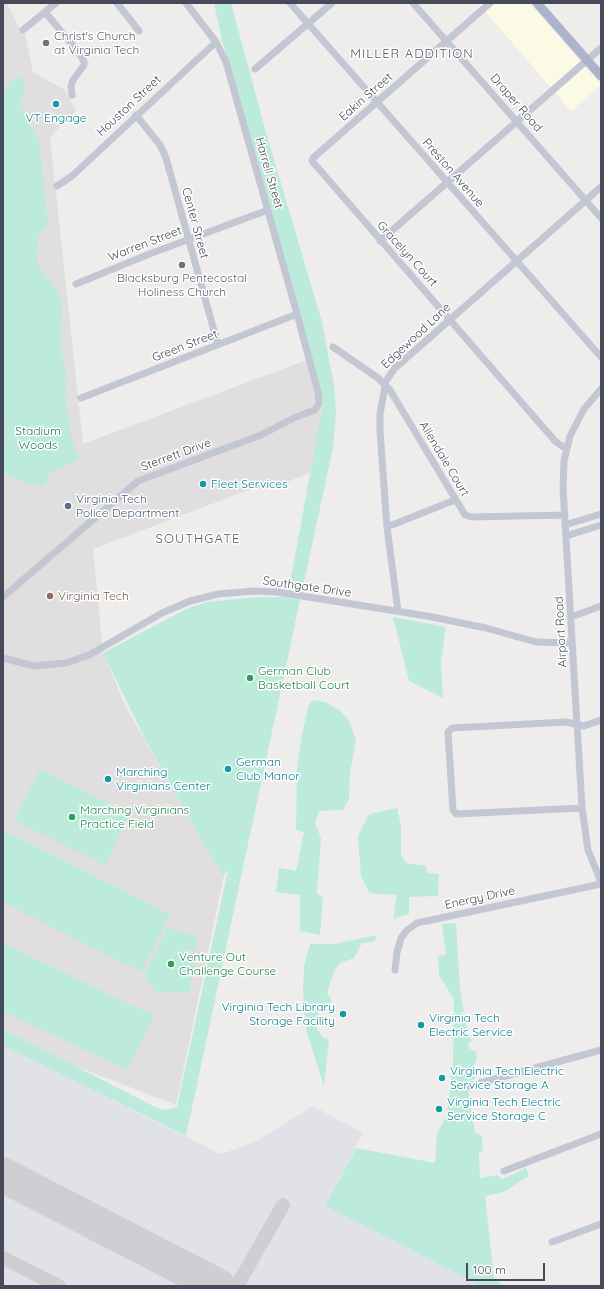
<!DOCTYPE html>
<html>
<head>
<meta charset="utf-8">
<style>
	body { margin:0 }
	#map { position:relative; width:604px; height:1289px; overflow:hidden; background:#efedec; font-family:Quicksand,sans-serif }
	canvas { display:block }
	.frame { position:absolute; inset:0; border:4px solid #464a59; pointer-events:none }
	.scale { position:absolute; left:466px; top:1263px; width:79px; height:18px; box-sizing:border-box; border:2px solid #464a59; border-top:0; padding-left:5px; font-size:12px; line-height:14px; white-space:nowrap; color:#464a59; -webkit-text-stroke:3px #fff; paint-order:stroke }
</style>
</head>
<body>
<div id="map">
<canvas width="604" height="1289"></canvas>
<div class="frame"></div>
<div class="scale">100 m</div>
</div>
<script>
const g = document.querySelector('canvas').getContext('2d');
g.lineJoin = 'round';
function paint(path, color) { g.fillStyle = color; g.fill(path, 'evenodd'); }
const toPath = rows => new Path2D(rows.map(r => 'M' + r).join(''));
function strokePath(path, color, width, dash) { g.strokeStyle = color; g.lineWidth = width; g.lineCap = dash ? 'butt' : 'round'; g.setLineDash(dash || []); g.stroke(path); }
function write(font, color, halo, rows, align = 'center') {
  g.font = font + ' Quicksand,sans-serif'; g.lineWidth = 3; g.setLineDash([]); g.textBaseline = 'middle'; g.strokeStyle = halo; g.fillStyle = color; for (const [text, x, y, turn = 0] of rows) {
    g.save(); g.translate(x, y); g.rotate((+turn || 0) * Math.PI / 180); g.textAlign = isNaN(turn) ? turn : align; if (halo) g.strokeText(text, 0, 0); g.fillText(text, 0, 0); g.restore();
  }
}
paint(toPath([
	[478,3,529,3,601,85,571,111]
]), '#fafae5');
paint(toPath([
	[3,3,7,3,19,27,25,34,33,72,65,90,76,111,50,137,83,444,312,358,323,403,314,462,310,473,268,489,254,488,93,549,103,653,126,707,207,850,224,875,176,1105,3,1038]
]), '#e0dede');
paint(toPath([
	[3,1046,221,1154,255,1142,313,1106,363,1133,325,1206,482,1286,3,1286]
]), '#e1e2e7');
paint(toPath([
	[214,3,231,3,267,136,322,322,334,386,336,414,333,447,302,592,289,589,323,403,249,132,222,41],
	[22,76,26,89,20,101,30,127,39,138,48,225,42,230,38,238,37,249,38,265,58,292,62,306,60,341,67,381,65,396,72,438,79,459,50,473,48,479,43,486,29,484,3,474,3,89,11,81],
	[257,597,287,597,300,600,186,1136,3,1046,3,1029,157,1108,165,1110,177,1107,228,870,224,875,207,850,145,739,103,653,186,609,207,602],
	[393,617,446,627,441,662,443,698,409,681],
	[314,700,325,702,341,711,349,721,356,739,350,773,349,799,343,810,319,811,315,823,321,838,317,893,323,898,320,935,300,931,300,895,276,892,279,868,296,871,304,832,296,830,297,767,302,734,309,704],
	[40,769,130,814,105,865,14,820],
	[397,808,401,825,401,854,406,863,426,866,427,873,439,874,438,896,409,897,409,914,393,919,397,895,376,894,369,892,361,877,358,836,369,814],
	[3,830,170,914,141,972,3,902],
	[456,923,460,989,468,1035,472,1041,468,1043,469,1048,476,1052,477,1058,474,1066,476,1078,467,1083,475,1132,482,1136,483,1150,479,1153,480,1178,497,1175,503,1179,526,1168,529,1176,504,1192,485,1196,494,1278,503,1286,482,1286,325,1206,356,1148,435,1163,437,1134,447,1114,453,1063,454,1000,439,975,438,956,446,954,442,924],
	[167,928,198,937,195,951,189,950,187,958,195,960,189,993,156,992,144,975],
	[377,935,374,942,362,943,354,958,340,963,334,971,327,993,332,1001,319,1013,316,1028,324,1038,329,1039,324,1087,306,1029,303,993,304,966,310,944,334,944],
	[3,943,154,1016,127,1070,3,1011]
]), '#bcebdc');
strokePath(toPath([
	[3,1258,59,1286],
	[237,1286,283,1205]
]), '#cfced2', 14);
strokePath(toPath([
	[3,1175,218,1286]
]), '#cfced2', 35);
strokePath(toPath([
	[117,3,139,31],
	[290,3,601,357],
	[413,3,601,218],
	[490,3,313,158,312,161,555,441,566,449],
	[45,12,76,49,84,61,84,65,73,80,71,86,72,95],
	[23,30,56,3],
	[255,69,332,3],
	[136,115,160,145,166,158,218,345],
	[57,186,72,176,216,42],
	[380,241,601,48],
	[76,284,152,253,268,210],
	[333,347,378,378,390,390,465,515,472,517,565,515],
	[601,389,584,409,570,436,564,461,563,488,582,808,588,850,601,882],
	[81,398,297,314],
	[565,525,601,514],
	[387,527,455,500],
	[566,536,601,525],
	[3,597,138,481,261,435,296,417,315,410,319,403,318,392,297,314,226,62,216,42,186,3],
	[398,611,387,527,380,431,380,414,386,381,395,368,601,187],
	[571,617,601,606],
	[3,658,34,666,66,663,89,655,162,613,190,601,218,594,254,591,277,592,427,616,486,628,536,642,572,643],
	[582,808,456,814,453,810,448,732,452,728,566,722,584,726,601,720],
	[395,970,397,952,401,938,407,930,417,923,601,884],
	[469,1086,601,1050],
	[504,1171,601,1134],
	[552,1242,601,1224]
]), '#c3c7d3', 7);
strokePath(toPath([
	[537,3,601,76]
]), '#adb3ca', 9);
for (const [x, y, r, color] of [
	[46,43,4,"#6b7280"],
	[56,104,4,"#0f9aa8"],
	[182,265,4,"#6b7280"],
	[203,484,4,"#0f9aa8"],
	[68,506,4,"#5c6f8a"],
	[50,596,4,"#8d6e63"],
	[250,678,4,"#2e9e5b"],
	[228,769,4,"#0f9aa8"],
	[108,779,4,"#0f9aa8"],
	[72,817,4,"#2e9e5b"],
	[171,964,4,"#2e9e5b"],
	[343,1014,4,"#0f9aa8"],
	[421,1025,4,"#0f9aa8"],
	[442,1078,4,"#0f9aa8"],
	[439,1109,4,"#0f9aa8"]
]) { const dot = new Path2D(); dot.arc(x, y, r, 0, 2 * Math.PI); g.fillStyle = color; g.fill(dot); strokePath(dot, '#fff', 1.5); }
write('12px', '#5b616d', '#fff', [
	["Christ's Church",54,36],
	["at Virginia Tech",54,50],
	["Blacksburg Pentecostal",182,278,"center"],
	["Holiness Church",182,292,"center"]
], 'left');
write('12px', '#464a59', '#fff', [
	["Eakin Street",366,97,-41],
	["Draper Road",516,103,49],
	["Houston Street",129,106,-43],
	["Harrell Street",269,173,74],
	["Preston Avenue",453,173,49],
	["Center Street",195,223,75],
	["Warren Street",145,244,-21],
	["Gracelyn Court",407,254,48],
	["Edgewood Lane",416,336,-43],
	["Green Street",185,346,-21],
	["Sterrett Drive",176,455,-20],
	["Allendale Court",444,459,59],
	["Southgate Drive",307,587,8],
	["Airport Road",561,632,-93],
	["Energy Drive",480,898,-12]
]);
write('12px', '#0d838f', '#fff', [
	["VT Engage",56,118,"center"],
	["Fleet Services",211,484],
	["German",236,762],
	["Club Manor",236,776],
	["Marching",116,772],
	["Virginians Center",116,786],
	["Virginia Tech Library",335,1007,"right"],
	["Storage Facility",335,1021,"right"],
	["Virginia Tech",429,1018],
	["Electric Service",429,1032],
	["Virginia Tech Electric",450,1071],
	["Service Storage A",450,1085],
	["Virginia Tech Electric",447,1102],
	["Service Storage C",447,1116]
], 'left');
write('12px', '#1b7562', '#fff', [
	["Stadium",38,431],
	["Woods",38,445]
]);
write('12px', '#4e5e75', '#fff', [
	["Virginia Tech",76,499],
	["Police Department",76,513]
], 'left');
write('12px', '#785e54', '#fff', [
	["Virginia Tech",58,596]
], 'left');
write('12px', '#27864d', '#fff', [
	["German Club",258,671],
	["Basketball Court",258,685],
	["Marching Virginians",80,810],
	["Practice Field",80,824],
	["Venture Out",179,957],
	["Challenge Course",179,971]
], 'left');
g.letterSpacing = '1px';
write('13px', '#595b61', '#fff', [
	["MILLER ADDITION",412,54],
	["SOUTHGATE",198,539]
]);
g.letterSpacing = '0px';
</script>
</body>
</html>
